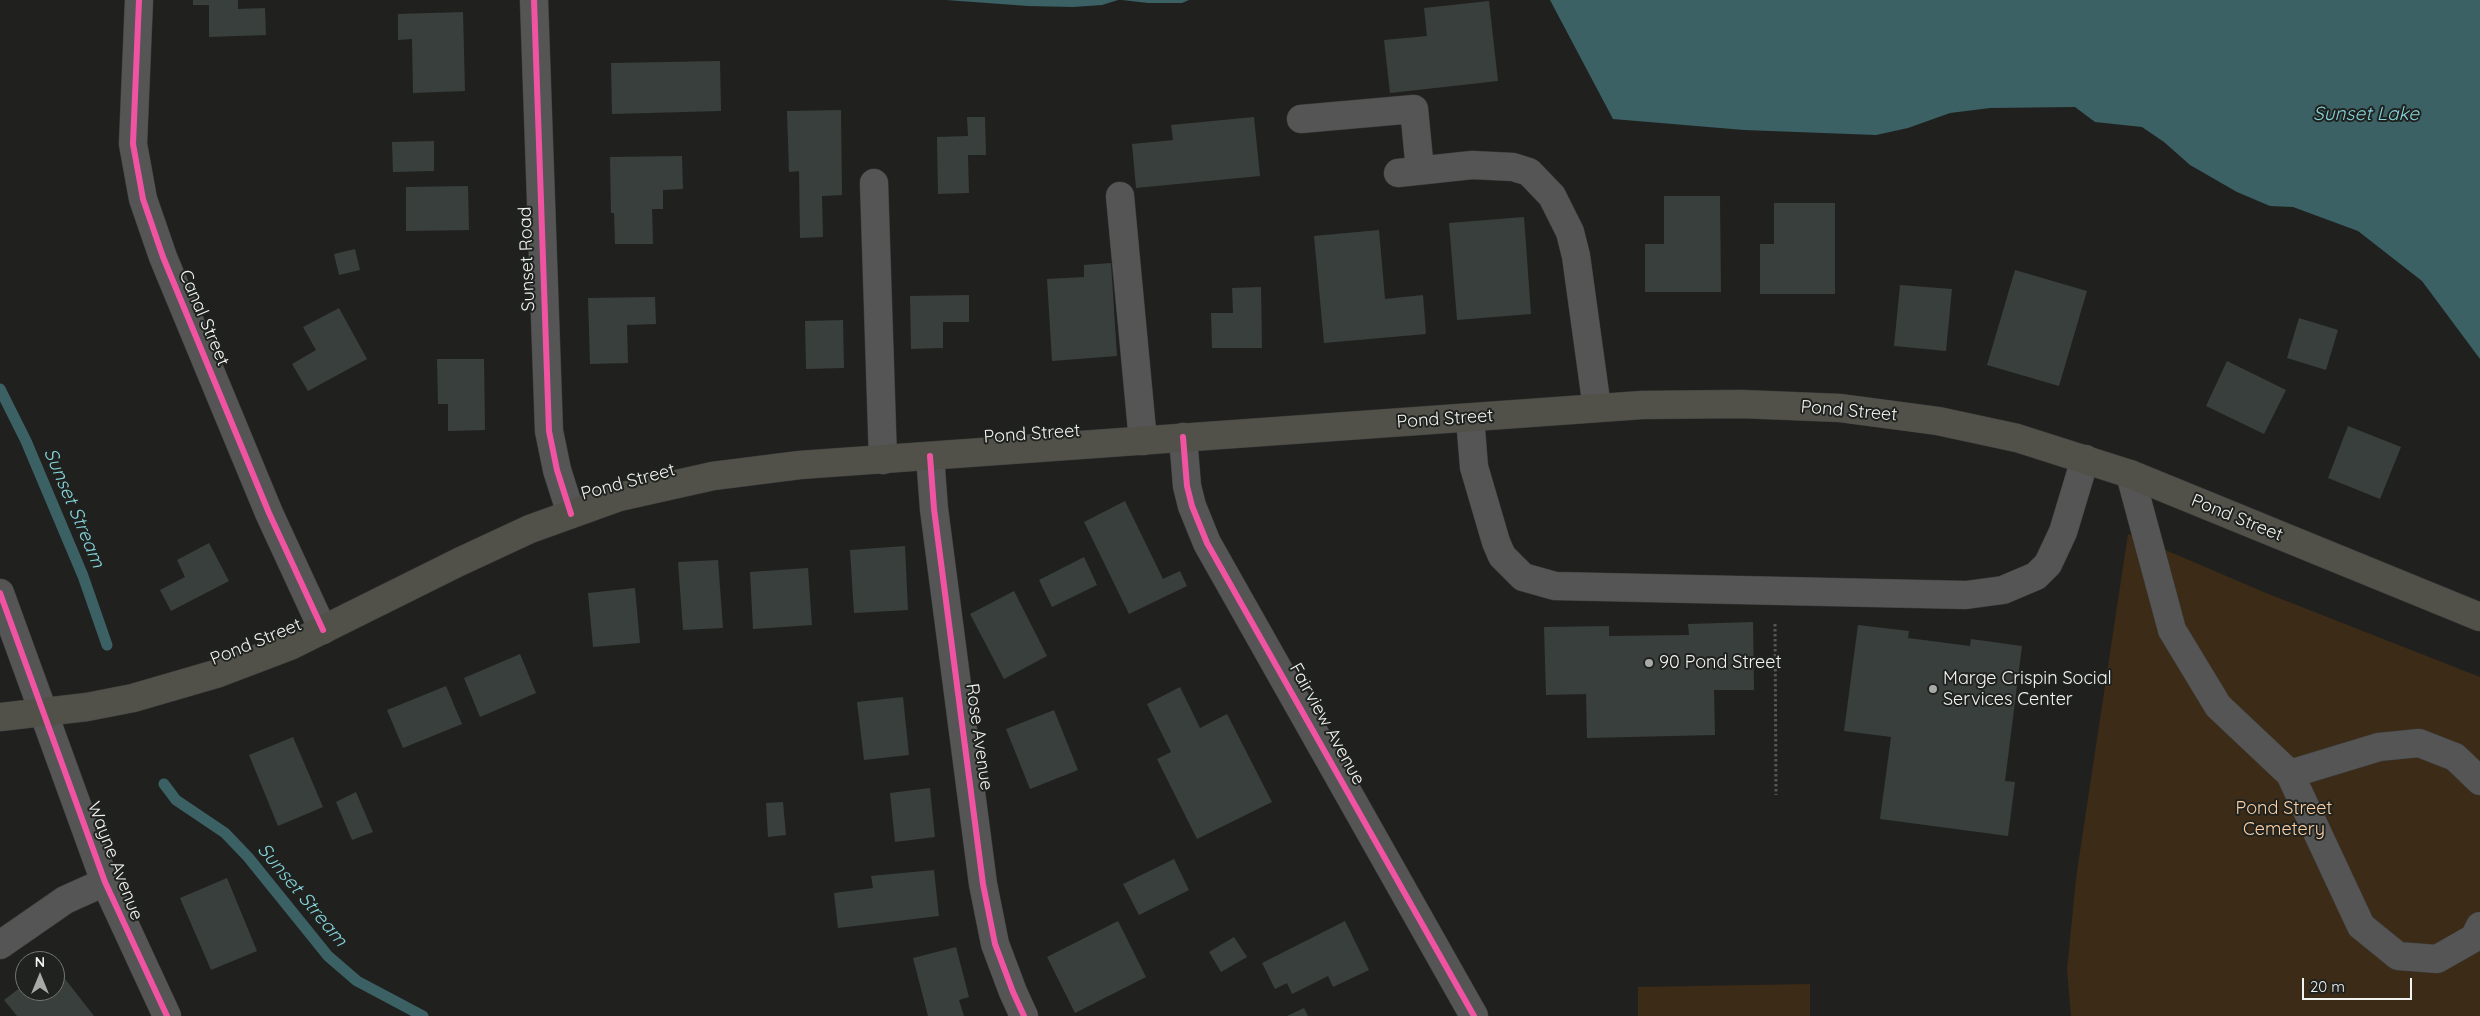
<!DOCTYPE html>
<html>
<head>
<meta charset="utf-8">
<style>
	body { margin:0 }
	#map { position:relative; width:2480px; height:1016px; overflow:hidden; background:#20211f; font-family:Quicksand,sans-serif }
	canvas { display:block }
	.north { position:absolute; left:15px; top:951px; width:50px; height:50px; box-sizing:border-box; background:#1f221e; border:1px solid #737672; border-radius:50%; rotate:0deg; font-size:14px; font-weight:700; line-height:20px; text-align:center; color:#f2f4f1 }
	.north::after { content:''; display:block; margin:auto; width:18px; height:22px; background:#a8aaa8; clip-path:polygon(50% 0,100% 100%,50% 72%,0 100%) }
	.scale { position:absolute; left:2302px; top:978px; width:110px; height:22px; box-sizing:border-box; border:2px solid #f2f4f1; border-top:0; padding-left:6px; font-size:15px; line-height:18px; white-space:nowrap; color:#f2f4f1; -webkit-text-stroke:4px #1f221e; paint-order:stroke }
</style>
</head>
<body>
<div id="map">
<canvas width="2480" height="1016"></canvas>
<div class="north">N</div>
<div class="scale">20 m</div>
</div>
<script>
const g = document.querySelector('canvas').getContext('2d');
g.lineJoin = 'round';
function paint(path, color) { g.fillStyle = color; g.fill(path, 'evenodd'); }
const toPath = rows => new Path2D(rows.map(r => 'M' + r).join(''));
function strokePath(path, color, width, dash) { g.strokeStyle = color; g.lineWidth = width; g.lineCap = dash ? 'butt' : 'round'; g.setLineDash(dash || []); g.stroke(path); }
function write(font, color, halo, rows, align = 'center') {
  g.font = font + ' Quicksand,sans-serif'; g.lineWidth = 4; g.setLineDash([]); g.textBaseline = 'middle'; g.strokeStyle = halo; g.fillStyle = color; for (const [text, x, y, turn = 0] of rows) {
    g.save(); g.translate(x, y); g.rotate((+turn || 0) * Math.PI / 180); g.textAlign = isNaN(turn) ? turn : align; if (halo) g.strokeText(text, 0, 0); g.fillText(text, 0, 0); g.restore();
  }
}
paint(toPath([
	[2128,534,2266,593,2480,677,2480,1016,2071,1016,2067,970,2076,878],
	[1810,984,1810,1016,1638,1016,1638,987]
]), '#3c2b17');
paint(toPath([
	[946,0,1118,0,1102,5,1073,7,1028,6],
	[1122,0,1189,0,1182,3,1148,3],
	[1550,0,2480,0,2480,359,2422,281,2358,231,2293,207,2270,206,2237,192,2190,165,2164,142,2142,127,2095,122,2075,107,1990,108,1950,113,1908,128,1876,135,1744,130,1613,119]
]), '#3b6165');
strokePath(toPath([
	[0,389,26,441,83,576,107,645],
	[164,784,176,800,225,833,248,857,328,956,357,981,423,1016]
]), '#3b6165', 11);
paint(toPath([
	[193,0,238,0,238,9,265,8,266,35,209,37,209,5,193,5],
	[1489,1,1498,81,1390,93,1384,40,1427,36,1424,8],
	[463,12,465,91,413,93,412,39,398,40,398,14],
	[720,61,721,111,612,114,611,63],
	[841,110,842,195,822,196,823,237,800,238,799,171,789,172,787,111],
	[967,117,985,117,986,155,968,155,969,193,938,194,937,137,968,136],
	[1254,117,1260,176,1136,188,1132,144,1173,140,1171,125],
	[434,141,434,171,393,172,392,142],
	[682,156,683,189,663,190,663,209,652,209,653,244,615,244,614,213,611,213,610,157],
	[468,186,469,230,406,231,406,187],
	[1664,196,1720,196,1721,292,1645,292,1645,244,1664,244],
	[1774,203,1835,203,1835,294,1760,294,1760,244,1774,244],
	[1524,217,1531,314,1457,320,1449,223],
	[1379,230,1385,299,1423,295,1426,334,1324,343,1314,236],
	[355,249,360,270,339,275,334,254],
	[1111,263,1117,356,1052,361,1047,279,1084,277,1084,265],
	[2015,270,2087,291,2059,386,1987,365],
	[1900,285,1952,289,1946,351,1894,346],
	[1261,287,1262,348,1212,348,1211,313,1233,313,1232,288],
	[969,295,969,322,943,322,943,348,911,349,910,296],
	[655,297,656,324,627,325,628,363,590,364,588,298],
	[339,308,367,359,308,391,292,364,316,350,303,327],
	[2299,318,2338,330,2326,370,2287,358],
	[843,320,844,368,806,369,805,321],
	[437,359,484,359,485,430,448,431,448,404,438,404],
	[2227,361,2286,390,2264,434,2206,406],
	[2348,426,2401,447,2380,499,2328,478],
	[1125,501,1163,579,1180,571,1187,586,1129,614,1084,522],
	[209,543,229,581,171,611,160,590,185,577,177,560],
	[905,546,908,610,854,613,850,550],
	[1084,557,1097,585,1052,607,1039,580],
	[718,560,723,628,683,630,678,562],
	[808,568,812,625,753,629,750,572],
	[635,588,640,643,593,647,588,593],
	[1014,591,1047,656,1004,679,970,614],
	[1753,622,1754,690,1714,690,1715,735,1587,738,1586,694,1546,695,1544,627,1609,626,1609,636,1689,635,1688,624],
	[1858,625,1909,631,1908,638,1970,646,1971,639,2022,646,2005,781,2015,782,2008,836,1880,819,1891,737,1844,731],
	[520,654,536,693,480,717,464,678],
	[446,686,462,724,403,748,387,710],
	[1180,687,1200,728,1227,714,1272,802,1197,839,1157,759,1171,752,1147,704],
	[903,697,909,755,864,760,857,702],
	[1054,710,1078,770,1030,789,1006,729],
	[293,737,323,807,278,826,249,755],
	[930,788,935,837,895,842,890,793],
	[356,792,373,832,352,840,336,802],
	[783,802,786,835,768,837,766,803],
	[1174,859,1189,890,1139,915,1123,884],
	[934,870,939,916,838,928,834,893,873,888,871,876],
	[227,878,257,951,211,970,180,898],
	[1118,921,1146,977,1075,1013,1047,957],
	[1345,921,1369,970,1333,987,1328,976,1292,994,1287,983,1275,989,1262,963],
	[1234,937,1247,957,1221,972,1209,952],
	[956,947,969,997,959,1000,964,1016,928,1016,913,958],
	[55,966,94,1016,17,1016,4,1000,25,984,25,991,55,991],
	[1304,1008,1308,1016,1287,1016]
]), '#393f3c');
const minor = toPath([
	[139,0,133,144,143,199,163,257,269,513,323,630],
	[534,0,549,431,557,470,571,514],
	[1301,119,1414,109,1420,170],
	[1398,173,1472,165,1513,167,1529,172,1552,196,1570,232,1576,256,1597,408],
	[874,183,883,460],
	[1120,196,1143,441],
	[1470,418,1474,467,1496,542,1502,556,1523,577,1555,586,1966,595,2003,590,2036,576,2048,564,2063,532,2085,459],
	[1183,437,1187,486,1192,506,1207,543,1474,1016],
	[930,456,934,509,983,884,995,944,1013,992,1024,1016],
	[2130,474,2172,630,2218,706,2290,774,2361,926,2398,956,2437,959,2474,938,2480,926],
	[0,593,105,882,167,1016],
	[2290,774,2379,747,2419,743,2455,757,2480,781],
	[0,945,65,900,105,882]
]);
const major = toPath([
	[0,717,87,707,133,698,219,673,290,646,459,562,530,529,619,497,713,476,800,465,1642,405,1741,404,1840,408,1938,421,2017,438,2130,474,2480,617]
]);
strokePath(minor, '#3c3d3b', 29);
strokePath(major, '#3c3d3b', 29);
strokePath(toPath([
	[1775,624,1776,795]
]), '#565755', 3, [2.5, 2.5]);
strokePath(minor, '#545554', 28);
strokePath(major, '#51514a', 28);
strokePath(toPath([
	[139,0,133,144,143,199,163,257,269,513,323,630],
	[534,0,549,431,557,470,571,514],
	[1183,437,1187,486,1192,506,1207,543,1474,1016],
	[930,456,934,509,983,884,995,944,1013,992,1024,1016],
	[0,593,105,882,167,1016]
]), '#f153a3', 6);
for (const [x, y, r, color] of [
	[1649,663,5,"#a8aaa8"],
	[1933,689,5,"#a8aaa8"]
]) { const dot = new Path2D(); dot.arc(x, y, r, 0, 2 * Math.PI); g.fillStyle = color; g.fill(dot); strokePath(dot, '#1f221e', 2); }
write('18px', '#f2f4f1', '#1f221e', [
	["Sunset Road",527,259,-92],
	["Canal Street",204,318,67],
	["Pond Street",1849,411,5],
	["Pond Street",1445,419,-4],
	["Pond Street",1032,434,-4],
	["Pond Street",628,482,-15],
	["Pond Street",2237,518,22],
	["Pond Street",256,642,-22],
	["Fairview Avenue",1327,724,61],
	["Rose Avenue",979,737,82],
	["Wayne Avenue",115,861,69]
]);
write('18px', '#f2f4f1', '#1f221e', [
	["90 Pond Street",1659,663],
	["Marge Crispin Social",1943,679],
	["Services Center",1943,700]
], 'left');
write('18px', '#ffd1a5', '#1f221e', [
	["Pond Street",2284,809],
	["Cemetery",2284,830]
]);
write('italic 19px', '#86d3dc', '#1f221e', [
	["Sunset Lake",2366,114],
	["Sunset Stream",74,508,67],
	["Sunset Stream",302,895,50]
]);
</script>
</body>
</html>
